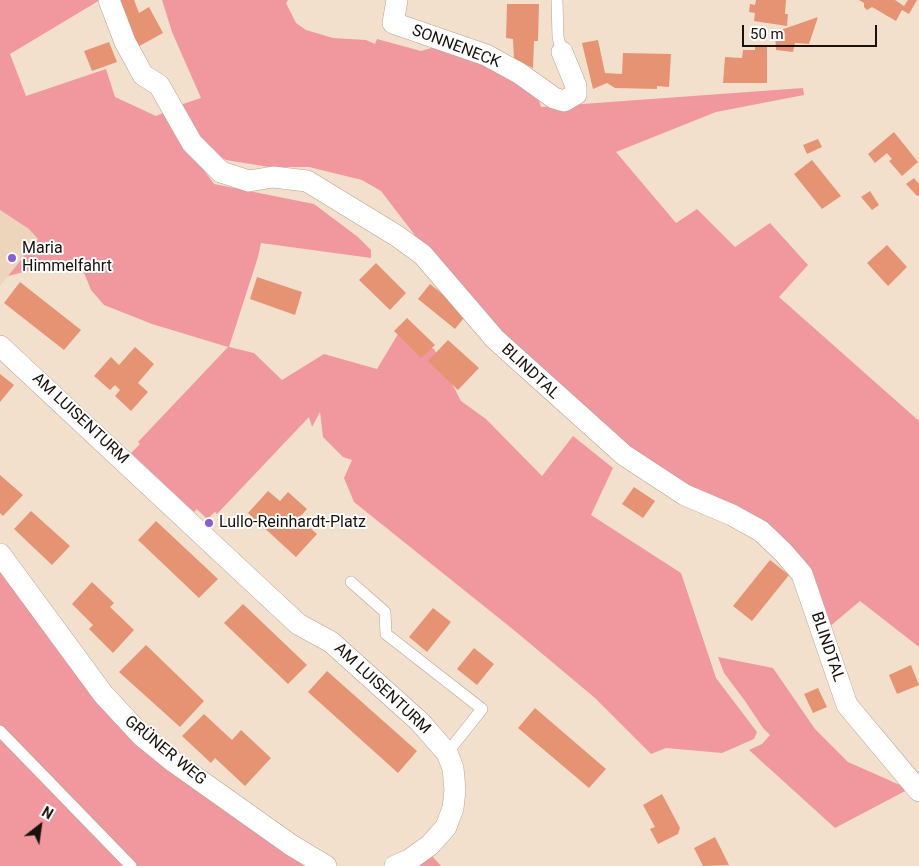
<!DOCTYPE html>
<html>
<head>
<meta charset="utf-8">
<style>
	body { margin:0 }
	#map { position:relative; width:919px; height:866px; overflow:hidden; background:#f2e0cd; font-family:Roboto,sans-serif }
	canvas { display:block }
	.north { position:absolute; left:15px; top:801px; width:50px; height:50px; -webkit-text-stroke:4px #fff; paint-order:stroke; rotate:30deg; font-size:14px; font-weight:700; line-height:20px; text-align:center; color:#18120b }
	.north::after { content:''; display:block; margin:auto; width:18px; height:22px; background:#18120b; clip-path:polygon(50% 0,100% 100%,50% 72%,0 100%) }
	.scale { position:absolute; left:742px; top:25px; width:135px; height:22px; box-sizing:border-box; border:2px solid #18120b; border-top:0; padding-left:6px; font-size:15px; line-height:18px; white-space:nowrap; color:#18120b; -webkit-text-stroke:4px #fff; paint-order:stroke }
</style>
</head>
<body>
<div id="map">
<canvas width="919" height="866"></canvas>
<div class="north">N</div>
<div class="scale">50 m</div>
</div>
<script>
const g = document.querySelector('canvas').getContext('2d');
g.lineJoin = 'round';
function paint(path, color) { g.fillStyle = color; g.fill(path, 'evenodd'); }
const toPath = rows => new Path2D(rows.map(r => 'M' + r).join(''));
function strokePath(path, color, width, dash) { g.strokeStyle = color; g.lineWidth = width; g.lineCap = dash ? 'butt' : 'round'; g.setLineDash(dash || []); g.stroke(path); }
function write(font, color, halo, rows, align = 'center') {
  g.font = font + ' Roboto,sans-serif'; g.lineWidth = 4; g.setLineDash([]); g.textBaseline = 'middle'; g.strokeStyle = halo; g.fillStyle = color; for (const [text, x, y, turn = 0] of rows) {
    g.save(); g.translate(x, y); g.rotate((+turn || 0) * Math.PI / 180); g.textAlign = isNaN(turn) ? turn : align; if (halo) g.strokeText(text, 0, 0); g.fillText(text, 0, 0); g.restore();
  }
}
paint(toPath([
	[0,210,29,229,38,239,0,286]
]), '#edd5bc');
paint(toPath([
	[0,0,100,0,10,54,26,96,106,69,115,97,156,116,168,111,186,145,214,184,314,204,358,237,371,250,371,258,261,243,258,257,229,347,254,353,282,380,324,354,377,369,398,334,434,349,461,401,486,419,542,476,573,436,613,468,591,515,681,573,716,678,757,732,754,739,722,753,666,748,651,754,595,698,515,631,354,502,344,478,352,460,343,457,323,437,320,412,312,427,309,417,217,514,215,512,207,519,197,509,194,512,131,453,140,444,138,442,228,347,152,324,104,305,91,290,78,258,8,276,38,239,29,229,0,210],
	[162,0,288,0,286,3,296,23,306,30,333,38,366,40,375,44,377,39,421,51,438,46,505,74,539,101,541,107,803,88,804,95,716,112,616,152,676,223,697,209,735,247,770,223,808,265,779,297,919,421,919,647,860,601,828,628,802,567,666,478,519,354,440,268,381,191,362,180,309,167,269,167,226,160,207,149,180,105,201,98,172,32],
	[0,566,96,699,311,866,0,866],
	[718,657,773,668,815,729,848,762,909,789,835,828,749,750,762,744,770,735,763,728,745,701,724,673],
	[432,856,441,866,417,866]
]), '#f0989e');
paint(toPath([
	[116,0,134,0,139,13,149,7,163,33,134,49],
	[756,0,786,0,785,14,788,14,787,26,754,21,755,13,749,12,750,4,755,5],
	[859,0,895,0,904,6,908,0,917,0,909,14,902,10,896,21,872,7,867,10,864,7,864,3],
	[507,4,539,4,538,41,534,41,533,68,514,59,513,39,506,38],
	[818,17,809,44,795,43,793,52,776,50,775,32],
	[598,40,605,73,622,74,623,53,671,54,669,87,657,86,657,89,615,88,607,83,593,89,582,43],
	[109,42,117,62,92,71,84,51],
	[755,45,767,46,767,83,723,83,725,57,742,58,743,50,755,50],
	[894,132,918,162,902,176,889,161,892,159,887,153,875,163,868,154],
	[818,139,822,147,807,154,803,145],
	[812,160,841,196,822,209,794,174],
	[914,178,919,184,919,195,917,196,906,184],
	[870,191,879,205,872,210,861,197],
	[887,245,907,267,888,286,867,263],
	[376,263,406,293,390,310,359,280],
	[257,277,302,292,295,315,250,299],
	[20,282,81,330,64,350,4,303],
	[430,284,467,314,455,329,418,299],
	[407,318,435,345,421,358,394,331],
	[448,340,479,368,458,390,428,361],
	[135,347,154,364,138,383,148,392,131,411,115,396,120,390,115,385,110,390,94,376,111,357,119,365],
	[0,374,14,385,0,402],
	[0,475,23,495,3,516,0,513],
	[634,487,655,501,643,518,622,504],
	[268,491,280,501,288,492,307,509,299,518,317,534,296,557,248,513],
	[31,511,70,546,52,565,14,529],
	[156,521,218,579,199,598,138,540],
	[770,560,789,575,752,621,733,606],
	[92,582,114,603,110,607,134,630,113,653,89,629,93,625,72,604],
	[243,604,307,665,288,684,224,623],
	[433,608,451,622,427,652,409,637],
	[146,645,204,701,180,727,119,672],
	[474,648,494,664,477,685,457,669],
	[911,665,919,685,897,694,889,675],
	[327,671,417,751,398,773,308,692],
	[818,688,827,707,813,713,804,694],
	[535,708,606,769,589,788,518,728],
	[204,714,232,740,241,730,271,758,245,786,215,758,211,763,182,736],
	[662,794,680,828,678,834,658,844,650,829,655,827,643,805],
	[715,837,729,865,703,866,694,848]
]), '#e69373');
const service = toPath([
	[557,0,558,37,562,52],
	[351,582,385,612,386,634,482,709,447,753],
	[0,731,131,866]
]);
const minor = toPath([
	[109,0,125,42,143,75,159,85,192,143,221,172,249,181,273,177,307,181,397,236,423,255,495,339,624,455,685,495,732,515,761,531,783,552,802,574,847,705,919,791],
	[397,0,393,23,486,55,519,73,554,98,564,101,576,94,576,86,562,52],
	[0,346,298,624,331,642,420,722,447,753,453,768,455,790,453,808,446,827,430,845,409,860,395,866],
	[0,554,103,694,142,736,174,762,291,845,326,866]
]);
strokePath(service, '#b5a492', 12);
strokePath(minor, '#b5a492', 22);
strokePath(service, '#fff', 11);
strokePath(minor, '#fff', 21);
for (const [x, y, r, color] of [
	[12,258,5,"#8a5dd6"],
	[209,523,5,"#8a5dd6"]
]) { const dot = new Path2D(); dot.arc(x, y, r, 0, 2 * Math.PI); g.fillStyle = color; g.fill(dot); strokePath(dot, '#fff', 2); }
write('16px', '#18120b', '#fff', [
	["SONNENECK",456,47,21],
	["BLINDTAL",530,372,43],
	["AM LUISENTURM",80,419,43],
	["BLINDTAL",827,647,71],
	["AM LUISENTURM",382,689,43],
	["GRÜNER WEG",165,751,39]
]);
write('16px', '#18120b', '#fff', [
	["Maria",22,249],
	["Himmelfahrt",22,267],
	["Lullo-Reinhardt-Platz",219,523]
], 'left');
</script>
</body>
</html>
